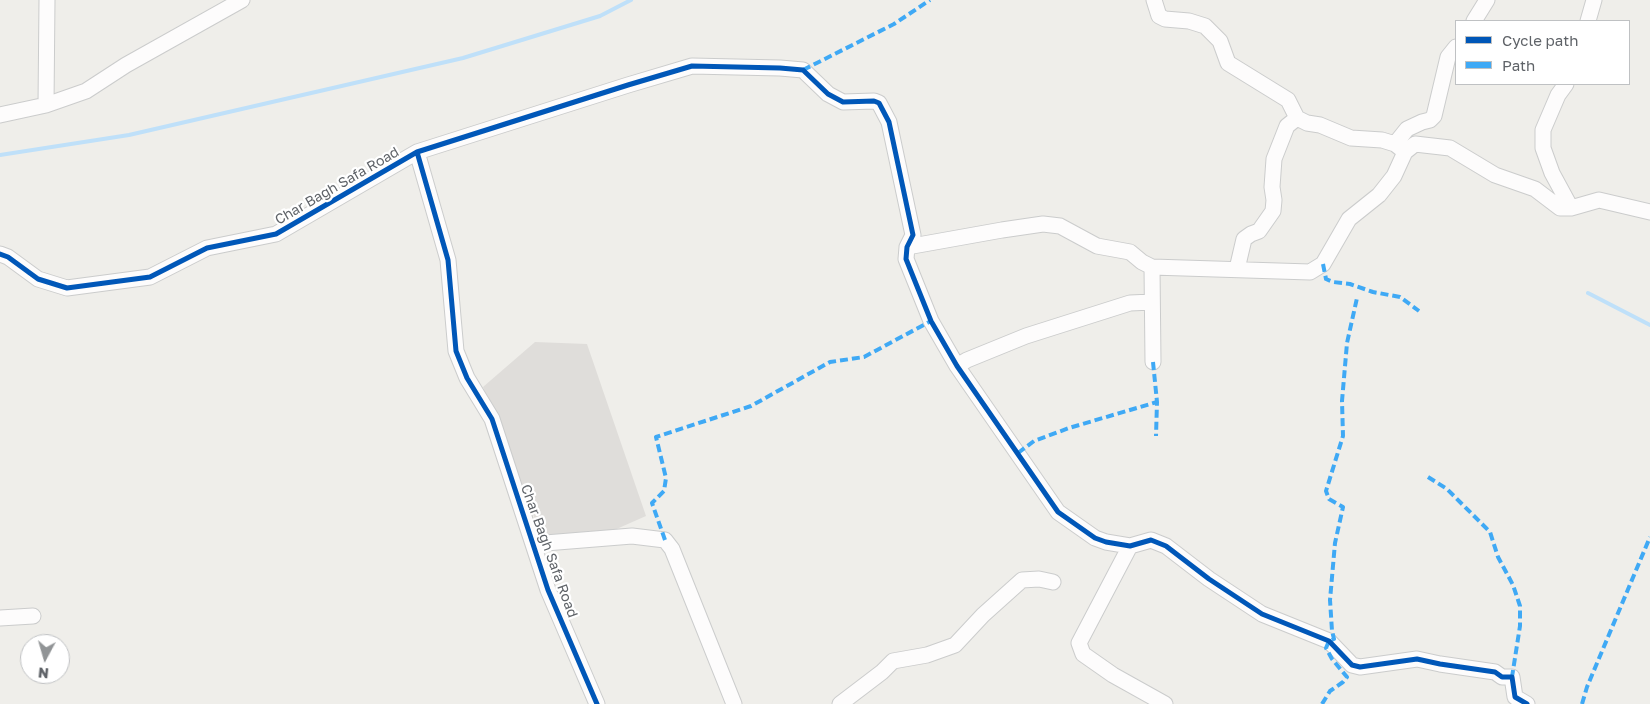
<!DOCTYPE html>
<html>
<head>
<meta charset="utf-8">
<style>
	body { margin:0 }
	#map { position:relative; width:1650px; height:704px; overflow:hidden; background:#efeeea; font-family:"Golos Text",sans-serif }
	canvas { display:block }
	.legend { position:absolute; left:1455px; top:20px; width:175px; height:65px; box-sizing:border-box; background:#fff; border:1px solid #bfc1c3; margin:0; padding:6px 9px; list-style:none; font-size:15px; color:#5f6368 }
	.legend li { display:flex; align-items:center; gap:10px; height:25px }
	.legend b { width:25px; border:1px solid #bfc1c3 }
	.north { position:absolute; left:20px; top:634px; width:50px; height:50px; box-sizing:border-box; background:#fff; border:1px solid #bfc1c3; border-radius:50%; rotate:186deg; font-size:14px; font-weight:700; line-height:20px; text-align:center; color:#5f6368 }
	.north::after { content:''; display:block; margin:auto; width:18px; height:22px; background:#919496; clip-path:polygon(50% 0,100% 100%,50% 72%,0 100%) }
</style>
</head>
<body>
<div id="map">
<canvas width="1650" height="704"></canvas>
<ul class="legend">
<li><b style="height:6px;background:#0057b8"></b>Cycle path</li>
<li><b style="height:6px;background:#3fa9f5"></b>Path</li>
</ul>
<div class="north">N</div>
</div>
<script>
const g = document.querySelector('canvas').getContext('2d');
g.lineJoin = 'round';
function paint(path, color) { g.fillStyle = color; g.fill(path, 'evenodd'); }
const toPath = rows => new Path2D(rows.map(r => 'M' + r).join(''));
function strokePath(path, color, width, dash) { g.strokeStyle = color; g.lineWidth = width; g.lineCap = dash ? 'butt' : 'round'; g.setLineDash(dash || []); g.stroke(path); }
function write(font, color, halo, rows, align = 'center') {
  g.font = font + ' "Golos Text",sans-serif'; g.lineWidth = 4.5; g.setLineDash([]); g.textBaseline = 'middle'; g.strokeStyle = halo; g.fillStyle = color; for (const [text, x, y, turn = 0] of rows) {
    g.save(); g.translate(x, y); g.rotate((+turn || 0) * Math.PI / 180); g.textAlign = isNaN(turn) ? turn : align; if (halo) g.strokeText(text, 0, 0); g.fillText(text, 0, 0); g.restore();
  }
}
paint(toPath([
	[535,342,587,344,646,516,612,531,548,552,483,387]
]), '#dfddda');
strokePath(toPath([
	[0,155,129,135,463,58,600,16,631,0],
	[1588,293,1650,325]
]), '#bfe0f9', 4);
const minor = toPath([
	[1154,0,1159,16,1165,19,1189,21,1205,26,1220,41,1228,63,1288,100,1297,118,1307,123,1320,125,1351,138,1382,140,1395,144,1405,152],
	[1474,21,1487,0],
	[1588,21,1594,0],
	[1566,84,1558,95,1543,130,1543,148,1552,173,1571,208],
	[46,105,47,0],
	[0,115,46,105,86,91,126,65,242,0],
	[1395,144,1407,129,1422,122,1430,120,1434,116,1448,57,1456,47],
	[417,152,628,85,692,66,780,68,803,70,828,94,843,102,874,101,879,103,889,122,913,235,907,247,906,259,931,321,957,366,1058,512,1095,538,1106,542,1130,546,1151,540,1166,546,1209,579,1262,614,1329,641,1352,665,1360,667,1417,659,1440,664,1495,672,1502,677,1512,677,1515,697,1527,704],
	[907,247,1002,230,1043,224,1060,226,1097,246,1130,252,1142,262,1152,267,1310,272,1323,264,1349,219,1379,195,1394,176,1405,152,1415,144,1450,148,1495,175,1535,189,1560,208,1571,208,1599,200,1650,212],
	[0,254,8,257,38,279,67,288,150,277,207,248,276,234,417,152,448,260,456,351,467,378,492,419,548,590,597,704],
	[1152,267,1153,362],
	[1237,269,1244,239,1251,234,1259,231,1273,211,1274,200,1272,187,1274,159,1287,126,1297,118],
	[957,366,967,360,1026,336,1130,303,1152,302],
	[533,544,632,536,665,540,672,549,734,704],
	[1130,546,1079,643,1083,654,1113,675,1165,704],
	[0,618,33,616],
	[840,704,882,672,893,661,927,655,955,645,983,615,1022,580,1039,579,1053,582]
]);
strokePath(minor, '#cbcccc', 17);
strokePath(minor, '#fdfcfc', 15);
strokePath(toPath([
	[803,70,894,24,930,0],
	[1323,264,1326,279,1333,282,1350,284,1373,292,1400,297,1419,311],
	[1153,362,1157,402,1156,436],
	[1018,453,1034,441,1069,428,1157,402],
	[1428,477,1447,489,1490,532,1498,557,1513,585,1520,606,1520,626,1512,677],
	[665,540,652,503,664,491,666,478,656,437,751,406,830,362,864,357,931,321],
	[1322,704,1330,691,1343,682,1347,677,1332,659,1326,648,1329,641,1334,639,1332,631,1330,600,1335,543,1343,507,1329,499,1326,491,1343,436,1342,401,1347,343,1357,298],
	[1582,704,1587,687,1650,537]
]), '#3fa9f5', 4, [8, 4]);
strokePath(toPath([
	[417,152,628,85,692,66,780,68,803,70,828,94,843,102,874,101,879,103,889,122,913,235,907,247,906,259,931,321,957,366,1058,512,1095,538,1106,542,1130,546,1151,540,1166,546,1209,579,1262,614,1329,641,1352,665,1360,667,1417,659,1440,664,1495,672,1502,677,1512,677,1515,697,1527,704],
	[0,254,8,257,38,279,67,288,150,277,207,248,276,234,417,152,448,260,456,351,467,378,492,419,548,590,597,704]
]), '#0057b8', 5);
write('14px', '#5f6368', '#fff', [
	["Char Bagh Safa Road",337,186,-30],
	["Char Bagh Safa Road",549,551,70]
]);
</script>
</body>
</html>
